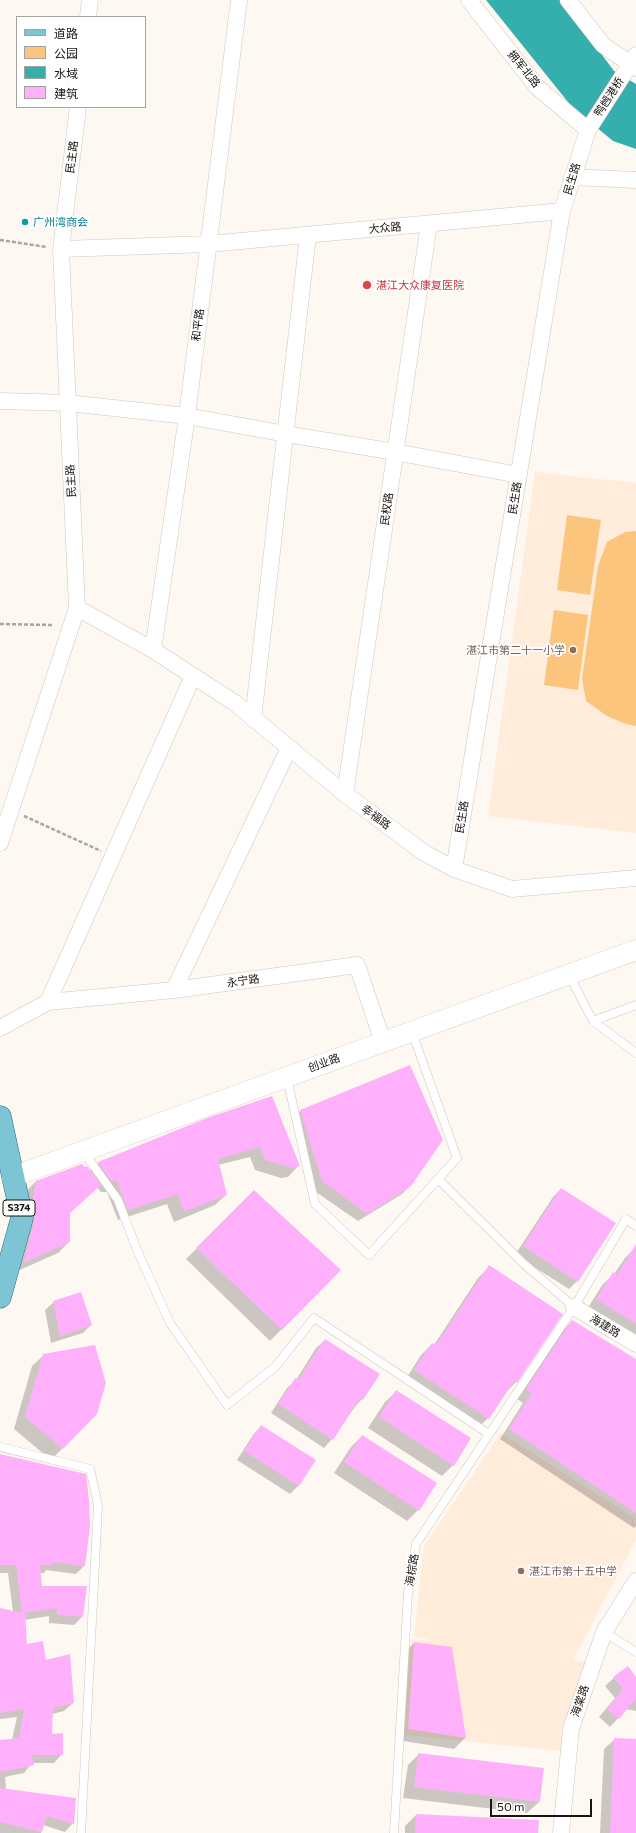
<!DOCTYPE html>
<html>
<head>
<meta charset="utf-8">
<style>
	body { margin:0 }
	#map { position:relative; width:636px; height:1833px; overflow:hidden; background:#fef8f2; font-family:Commissioner,"Noto Sans SC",sans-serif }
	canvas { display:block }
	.legend { position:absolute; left:16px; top:16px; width:130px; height:92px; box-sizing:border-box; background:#fff; border:1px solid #a3a2a0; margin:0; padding:5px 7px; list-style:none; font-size:12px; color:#191612 }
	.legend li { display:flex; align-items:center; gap:8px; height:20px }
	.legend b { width:20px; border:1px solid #a3a2a0 }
	.scale { position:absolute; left:490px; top:1799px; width:102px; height:18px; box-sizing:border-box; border:2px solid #191612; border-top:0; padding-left:5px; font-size:12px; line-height:14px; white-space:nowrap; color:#191612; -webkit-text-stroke:3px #fff; paint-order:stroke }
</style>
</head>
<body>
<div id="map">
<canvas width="636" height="1833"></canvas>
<ul class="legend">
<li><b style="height:5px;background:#7dc5d4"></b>道路</li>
<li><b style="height:11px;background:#fbc57e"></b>公园</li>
<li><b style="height:11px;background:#35aeae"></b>水域</li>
<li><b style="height:11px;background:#feb1fa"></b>建筑</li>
</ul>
<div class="scale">50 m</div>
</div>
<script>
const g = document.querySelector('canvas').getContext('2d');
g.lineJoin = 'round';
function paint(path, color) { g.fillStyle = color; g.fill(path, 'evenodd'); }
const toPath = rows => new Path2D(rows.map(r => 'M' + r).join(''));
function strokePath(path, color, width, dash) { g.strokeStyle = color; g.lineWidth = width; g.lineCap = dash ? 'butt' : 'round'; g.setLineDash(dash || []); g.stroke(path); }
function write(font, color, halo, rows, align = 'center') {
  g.font = font + ' Commissioner,"Noto Sans SC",sans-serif'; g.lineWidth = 3.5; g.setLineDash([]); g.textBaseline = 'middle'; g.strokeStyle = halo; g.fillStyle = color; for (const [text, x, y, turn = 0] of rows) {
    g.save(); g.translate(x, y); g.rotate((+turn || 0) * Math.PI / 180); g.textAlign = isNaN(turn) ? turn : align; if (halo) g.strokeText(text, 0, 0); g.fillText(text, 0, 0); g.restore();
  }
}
paint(toPath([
	[535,472,636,483,636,833,488,816],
	[501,1433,636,1519,636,1540,573,1660,588,1662,561,1751,404,1735,411,1639,434,1641,414,1636,424,1546]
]), '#ffecdb');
paint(toPath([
	[567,515,601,520,590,595,557,590],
	[636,531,636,726,626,724,607,716,586,701,582,679,598,566,607,542,625,532],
	[554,610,588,615,578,690,544,685]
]), '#fbc57e');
paint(toPath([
	[486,0,561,0,614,71,636,84,636,149,613,141,572,107]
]), '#35aeae');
paint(toPath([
	[300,1111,411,1185,402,1194,358,1221,313,1190,292,1119],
	[208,1119,298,1166,288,1177,281,1178,255,1170,250,1157,218,1165,226,1195,215,1205,174,1222,167,1204,118,1220,107,1192,101,1192,97,1187,69,1214,69,1242,58,1253,13,1273,25,1193,36,1181,89,1171,98,1163],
	[561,1189,577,1281,569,1289,515,1255,553,1197],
	[254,1192,340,1270,270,1341,186,1259],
	[635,1248,636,1248,636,1340,587,1309,603,1284,614,1274,625,1258],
	[489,1267,516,1382,505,1393,488,1418,477,1429,404,1382,421,1355,432,1344,434,1345,478,1278],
	[54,1302,91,1325,83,1333,51,1343,45,1310],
	[572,1321,636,1361,636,1526,634,1528,500,1439,523,1403,517,1399,562,1331],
	[325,1340,378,1374,362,1399,354,1408,332,1439,324,1448,271,1413,287,1388,296,1380,316,1348],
	[44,1355,96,1414,51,1460,14,1429,32,1366],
	[397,1391,453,1465,442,1476,368,1428,385,1402],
	[261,1426,314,1461,298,1486,290,1494,237,1460,253,1435],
	[362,1436,418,1510,407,1521,334,1473,351,1447],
	[0,1455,84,1566,76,1574,46,1570,44,1573,39,1573,41,1587,86,1587,82,1617,74,1625,49,1623,49,1616,24,1620,26,1645,45,1662,73,1703,64,1711,52,1714,51,1735,62,1754,54,1763,32,1763,24,1773,5,1777,6,1789,73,1823,65,1832,43,1825,41,1833,0,1833,0,1741,12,1740,17,1717,0,1719,0,1609,13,1612,8,1573,0,1573],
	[414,1643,451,1648,465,1738,454,1749,397,1740,403,1654],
	[614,1678,636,1678,636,1711,626,1709,610,1727,599,1717,615,1698,605,1686],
	[615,1739,636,1740,636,1833,600,1833,604,1749],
	[419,1754,539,1802,527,1813,403,1798,408,1765],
	[416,1815,536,1833,405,1833,405,1826]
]), '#0003');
paint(toPath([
	[410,1065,443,1140,411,1186,367,1214,322,1181,300,1110],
	[272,1096,300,1166,292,1168,265,1160,260,1147,218,1159,227,1195,184,1212,178,1194,128,1210,117,1181,111,1181,98,1162,207,1118],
	[82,1164,85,1167,87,1166,101,1185,70,1213,70,1242,24,1263,34,1221,32,1205,36,1181],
	[561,1188,616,1223,578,1282,523,1246],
	[254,1190,341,1270,282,1330,196,1248],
	[636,1244,636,1324,596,1299,613,1272,617,1275],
	[489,1265,563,1314,517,1383,514,1381,489,1419,414,1370,432,1343,436,1345],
	[81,1292,92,1325,60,1336,53,1301],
	[572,1320,636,1359,636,1513,509,1429,532,1393,526,1389],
	[325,1339,380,1374,363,1400,360,1398,333,1440,278,1404,295,1378,298,1380],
	[95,1345,106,1383,97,1414,63,1449,25,1417,43,1354],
	[396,1390,471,1438,454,1466,379,1417],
	[261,1425,316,1460,299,1486,244,1451],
	[362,1435,437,1483,419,1511,344,1462],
	[0,1454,86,1474,89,1500,90,1527,85,1566,53,1562,53,1565,40,1565,42,1586,87,1586,83,1617,57,1615,57,1608,25,1613,27,1644,43,1641,46,1660,70,1654,74,1703,53,1708,52,1734,63,1733,63,1755,32,1755,34,1765,0,1772,0,1740,19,1738,24,1709,0,1713,0,1608,22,1613,16,1565,0,1565],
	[414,1642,452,1647,466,1738,408,1729],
	[628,1666,636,1677,636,1698,619,1719,607,1709,623,1689,613,1677],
	[614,1738,636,1739,636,1833,610,1833],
	[418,1753,544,1768,540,1802,414,1787],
	[0,1788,76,1798,74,1824,47,1816,42,1832,0,1822],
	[416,1814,539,1820,538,1833,415,1833]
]), '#feb1fa');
const service = toPath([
	[569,975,593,1021,636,1053],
	[593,1021,636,1005],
	[287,1078,315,1204,369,1255,457,1158,412,1032],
	[83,1151,118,1200,137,1250,170,1323,227,1405,275,1367,314,1318,489,1434],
	[438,1179,523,1263,574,1307],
	[0,1447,90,1469,98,1505,81,1833],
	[604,1632,636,1652],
	[394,1833,408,1593,416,1544,574,1307,626,1219,636,1226]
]);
const minor = toPath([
	[469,0,537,87,588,130],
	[568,0,603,45,636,68],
	[88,17,90,0],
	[572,177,636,180],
	[61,249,209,244,562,211],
	[0,401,68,403,187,416,286,434,395,452,519,475],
	[77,608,153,650,235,703,345,794,423,852,454,869,512,889,636,878],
	[153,650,187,416,239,0],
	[253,719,308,235],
	[345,794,429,224],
	[0,843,77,608,61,249,78,107],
	[454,869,562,211,588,130,636,55],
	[174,990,289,748],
	[48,1002,174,990,357,965,383,1042],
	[0,1028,48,1002,193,676],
	[574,1307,636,1344],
	[561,1833,571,1729,604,1632,636,1581]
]);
const tertiary = toPath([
	[12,1177,636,950]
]);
const primary = toPath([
	[0,1117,22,1218,0,1297]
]);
strokePath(service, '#cfc6bb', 9);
strokePath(minor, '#cfc6bb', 17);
strokePath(tertiary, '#cfc6bb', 21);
strokePath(primary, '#226e7e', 23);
strokePath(toPath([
	[0,240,47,247],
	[0,624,54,625],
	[24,816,101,851]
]), '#aaa5a0', 2.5, [4, 2]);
strokePath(service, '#fff', 8);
strokePath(minor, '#fff', 16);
strokePath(tertiary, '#fff', 20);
strokePath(primary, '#7dc5d4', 22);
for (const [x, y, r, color] of [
	[25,222,4,"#0f9aa8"],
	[367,285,5,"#e0444e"],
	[573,650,4,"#8d6e63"],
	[521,1571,4,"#8d6e63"]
]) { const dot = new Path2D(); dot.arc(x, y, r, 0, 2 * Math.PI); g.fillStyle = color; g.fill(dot); strokePath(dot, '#fff', 1.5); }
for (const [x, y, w] of [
	[19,1208,32]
]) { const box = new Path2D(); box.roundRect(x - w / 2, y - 8, w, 16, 3); g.fillStyle = '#fff'; g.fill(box); strokePath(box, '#191612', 1); }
write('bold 10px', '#191612', null, [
	["S374",19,1208]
]);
write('11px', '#191612', '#fff', [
	["拥军北路",524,69,51],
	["鸭乸港桥",609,97,-57],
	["民主路",72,157,-83],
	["民生路",572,179,-73],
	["大众路",385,228,-5],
	["和平路",198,325,-83],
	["民主路",71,481,-93],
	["民生路",515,498,-81],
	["民权路",387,509,-82],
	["幸福路",376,817,36],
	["民生路",462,817,-81],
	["永宁路",243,981,-8],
	["创业路",324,1063,-20],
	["海建路",605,1326,31],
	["海棕路",412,1570,-80],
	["海棠路",580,1701,-71]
]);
write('11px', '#0d838f', '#fff', [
	["广州湾商会",33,222]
], 'left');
write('11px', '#be3a42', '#fff', [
	["湛江大众康复医院",376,285]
], 'left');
write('11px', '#785e54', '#fff', [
	["湛江市第二十一小学",565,650],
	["湛江市第十五中学",529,1571,"left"]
], 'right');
</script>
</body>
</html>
